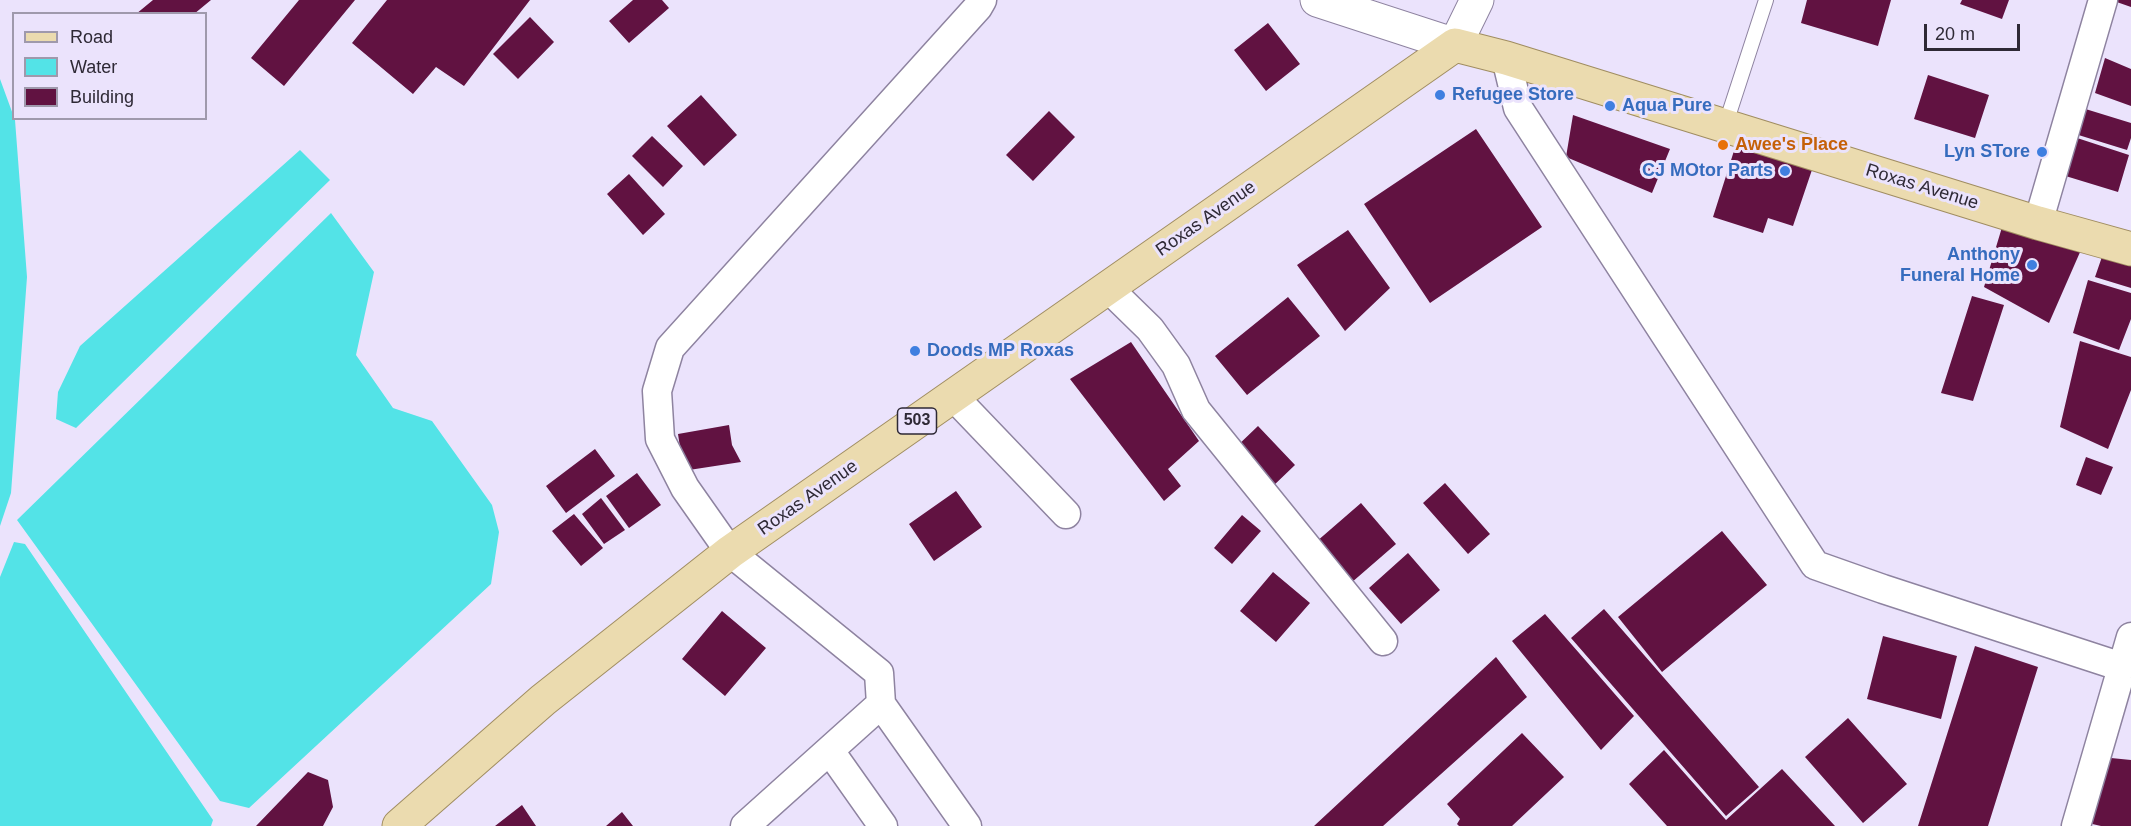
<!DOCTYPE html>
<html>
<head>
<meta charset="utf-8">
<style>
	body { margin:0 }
	#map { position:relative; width:2131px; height:826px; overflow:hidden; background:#ebe3fc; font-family:Arial,sans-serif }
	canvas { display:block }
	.legend { position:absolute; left:12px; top:12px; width:195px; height:108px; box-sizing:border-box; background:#ebe3fc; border:2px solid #9f99ac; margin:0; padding:8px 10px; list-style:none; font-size:18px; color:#2e2935 }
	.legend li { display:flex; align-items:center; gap:12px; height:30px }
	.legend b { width:30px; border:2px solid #9f99ac }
	.scale { position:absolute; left:1924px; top:24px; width:96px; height:27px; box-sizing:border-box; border:3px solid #2e2935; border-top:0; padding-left:8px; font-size:18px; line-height:21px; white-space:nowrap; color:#2e2935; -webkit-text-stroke:4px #ebe3fc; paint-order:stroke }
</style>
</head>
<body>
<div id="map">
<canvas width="2131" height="826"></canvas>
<ul class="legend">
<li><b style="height:8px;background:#ebdbaf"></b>Road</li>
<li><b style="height:16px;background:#53e3e7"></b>Water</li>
<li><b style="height:16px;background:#611241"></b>Building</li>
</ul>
<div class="scale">20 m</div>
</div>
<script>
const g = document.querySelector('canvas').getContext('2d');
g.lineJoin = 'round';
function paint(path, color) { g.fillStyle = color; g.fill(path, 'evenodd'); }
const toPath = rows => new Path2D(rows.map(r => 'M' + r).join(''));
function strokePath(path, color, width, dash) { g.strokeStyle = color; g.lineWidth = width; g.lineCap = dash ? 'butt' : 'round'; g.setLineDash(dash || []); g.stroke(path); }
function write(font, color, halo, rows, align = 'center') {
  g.font = font + ' Arial,sans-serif'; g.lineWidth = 6; g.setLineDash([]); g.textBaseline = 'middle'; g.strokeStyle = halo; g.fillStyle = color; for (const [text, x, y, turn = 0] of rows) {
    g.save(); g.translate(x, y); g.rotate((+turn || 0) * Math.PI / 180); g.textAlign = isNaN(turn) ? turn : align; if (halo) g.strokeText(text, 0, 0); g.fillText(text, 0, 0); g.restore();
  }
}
paint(toPath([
	[0,79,15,120,27,277,11,493,0,526],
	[300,150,330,180,76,428,56,419,58,392,80,346],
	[331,213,374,272,356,355,393,408,432,421,492,505,499,532,491,584,249,808,220,801,17,520],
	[14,542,25,544,213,820,211,826,0,826,0,577]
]), '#53e3e7');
paint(toPath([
	[153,0,211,0,194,14,136,14],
	[299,0,355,0,284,86,251,58],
	[387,0,530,0,464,86,436,67,413,94,352,43],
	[633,0,662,0,669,8,629,43,609,21],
	[1807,0,1891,0,1878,46,1801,23],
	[1962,0,2009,0,2002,19,1960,4],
	[2111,0,2131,0,2131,7],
	[530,17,554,42,518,79,493,54],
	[1268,23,1300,64,1266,91,1234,50],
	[2105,58,2131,69,2131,106,2095,93],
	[1928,75,1989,95,1975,138,1914,119],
	[701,95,737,135,704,166,667,126],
	[2079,107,2131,123,2131,138,2127,150,2072,133],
	[1049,111,1075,137,1033,181,1006,155],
	[1573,115,1670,149,1652,193,1566,157],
	[1476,129,1542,227,1430,303,1364,204],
	[1739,135,1816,158,1793,226,1768,218,1763,233,1713,217],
	[652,136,683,166,663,187,632,156],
	[2071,136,2129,155,2118,192,2059,174],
	[629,174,665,214,643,235,607,194],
	[2006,214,2084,243,2049,323,1984,287],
	[1348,230,1390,288,1345,331,1297,265],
	[2104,251,2131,260,2131,288,2095,277],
	[2088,280,2131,293,2131,319,2119,350,2073,333],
	[1972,296,2004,305,1973,401,1941,393],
	[1288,297,1320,336,1247,395,1215,356],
	[2080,341,2131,357,2131,390,2108,449,2060,427],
	[1131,342,1199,441,1168,469,1181,486,1164,501,1070,379],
	[729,425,732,445,741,462,689,470,681,454,678,434],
	[1258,426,1295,465,1271,488,1234,449],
	[595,449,615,476,566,513,546,486],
	[2086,457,2113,467,2101,495,2076,485],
	[637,473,661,505,629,528,606,496],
	[1445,483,1490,534,1468,554,1423,503],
	[956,491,982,527,934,561,909,524],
	[601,498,625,530,604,544,582,514],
	[1361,503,1396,544,1351,583,1316,542],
	[574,514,603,548,581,566,552,531],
	[1242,515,1261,531,1232,564,1214,548],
	[1722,531,1767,585,1662,672,1618,617],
	[1408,553,1440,590,1401,624,1369,588],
	[1273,572,1310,603,1276,642,1240,611],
	[1604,609,1759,787,1726,816,1571,638],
	[722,611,766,648,725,696,682,659],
	[1545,614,1634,716,1601,750,1512,641],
	[1883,636,1957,656,1941,719,1867,699],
	[1975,646,2038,667,1988,826,1918,826],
	[1496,657,1527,697,1383,826,1314,826],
	[1848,718,1907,784,1863,823,1805,757],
	[1522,733,1564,777,1512,826,1459,826,1457,824,1460,819,1447,804],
	[1664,750,1726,820,1782,769,1835,826,1667,826,1629,784],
	[2111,758,2131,760,2131,826,2101,826,2088,823],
	[308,772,328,780,333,807,323,826,256,826],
	[522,805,536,826,495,826],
	[622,812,633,826,606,826]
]), '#611241');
const service = toPath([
	[1725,126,1766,0]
]);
const minor = toPath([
	[1506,58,1518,108,1815,565,1883,589,2122,667],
	[2038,223,2103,0],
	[1108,288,1150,329,1176,365,1196,410,1383,641],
	[953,396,1066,514],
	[881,704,967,826],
	[830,751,883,826],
	[745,826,881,704,879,673,730,552,685,488,660,439,657,391,670,348,978,7,982,0],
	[2076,826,2131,637]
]);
const secondary = toPath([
	[1317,0,1455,45,1477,0]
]);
const primary = toPath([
	[399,826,543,700,730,552,1455,45,1506,58,2038,223,2131,249]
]);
strokePath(service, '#8e83a0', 16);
strokePath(minor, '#8e83a0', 31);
strokePath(secondary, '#8e83a0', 35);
strokePath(primary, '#a08d61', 35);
strokePath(service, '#fff', 14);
strokePath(minor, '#fff', 28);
strokePath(secondary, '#fff', 33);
strokePath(primary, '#ebdbaf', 33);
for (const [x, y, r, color] of [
	[1440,95,6,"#3f7fe0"],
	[1610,106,6,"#3f7fe0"],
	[1723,145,6,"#e8710a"],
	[2042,152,6,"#3f7fe0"],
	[1785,171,6,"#3f7fe0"],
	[2032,265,6,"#3f7fe0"],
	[915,351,6,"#3f7fe0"]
]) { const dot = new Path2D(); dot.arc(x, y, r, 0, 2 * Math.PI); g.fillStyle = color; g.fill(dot); strokePath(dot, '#ebe3fc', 2); }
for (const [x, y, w] of [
	[917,421,39]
]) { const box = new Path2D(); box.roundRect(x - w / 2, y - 13, w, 26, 4.5); g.fillStyle = '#ebe3fc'; g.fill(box); strokePath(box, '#2e2935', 1.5); }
write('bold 16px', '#2e2935', null, [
	["503",917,421]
]);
write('bold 18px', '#366cbe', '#ebe3fc', [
	["Refugee Store",1452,95],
	["Aqua Pure",1622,106],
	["Lyn STore",2030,152,"right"],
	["CJ MOtor Parts",1773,171,"right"],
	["Anthony",2020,255,"right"],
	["Funeral Home",2020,276,"right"],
	["Doods MP Roxas",927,351]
], 'left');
write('bold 18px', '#c56008', '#ebe3fc', [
	["Awee's Place",1735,145]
], 'left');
write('18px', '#2e2935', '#ebe3fc', [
	["Roxas Avenue",1922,187,17],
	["Roxas Avenue",1206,219,-35],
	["Roxas Avenue",808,498,-35]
]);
</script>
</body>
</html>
